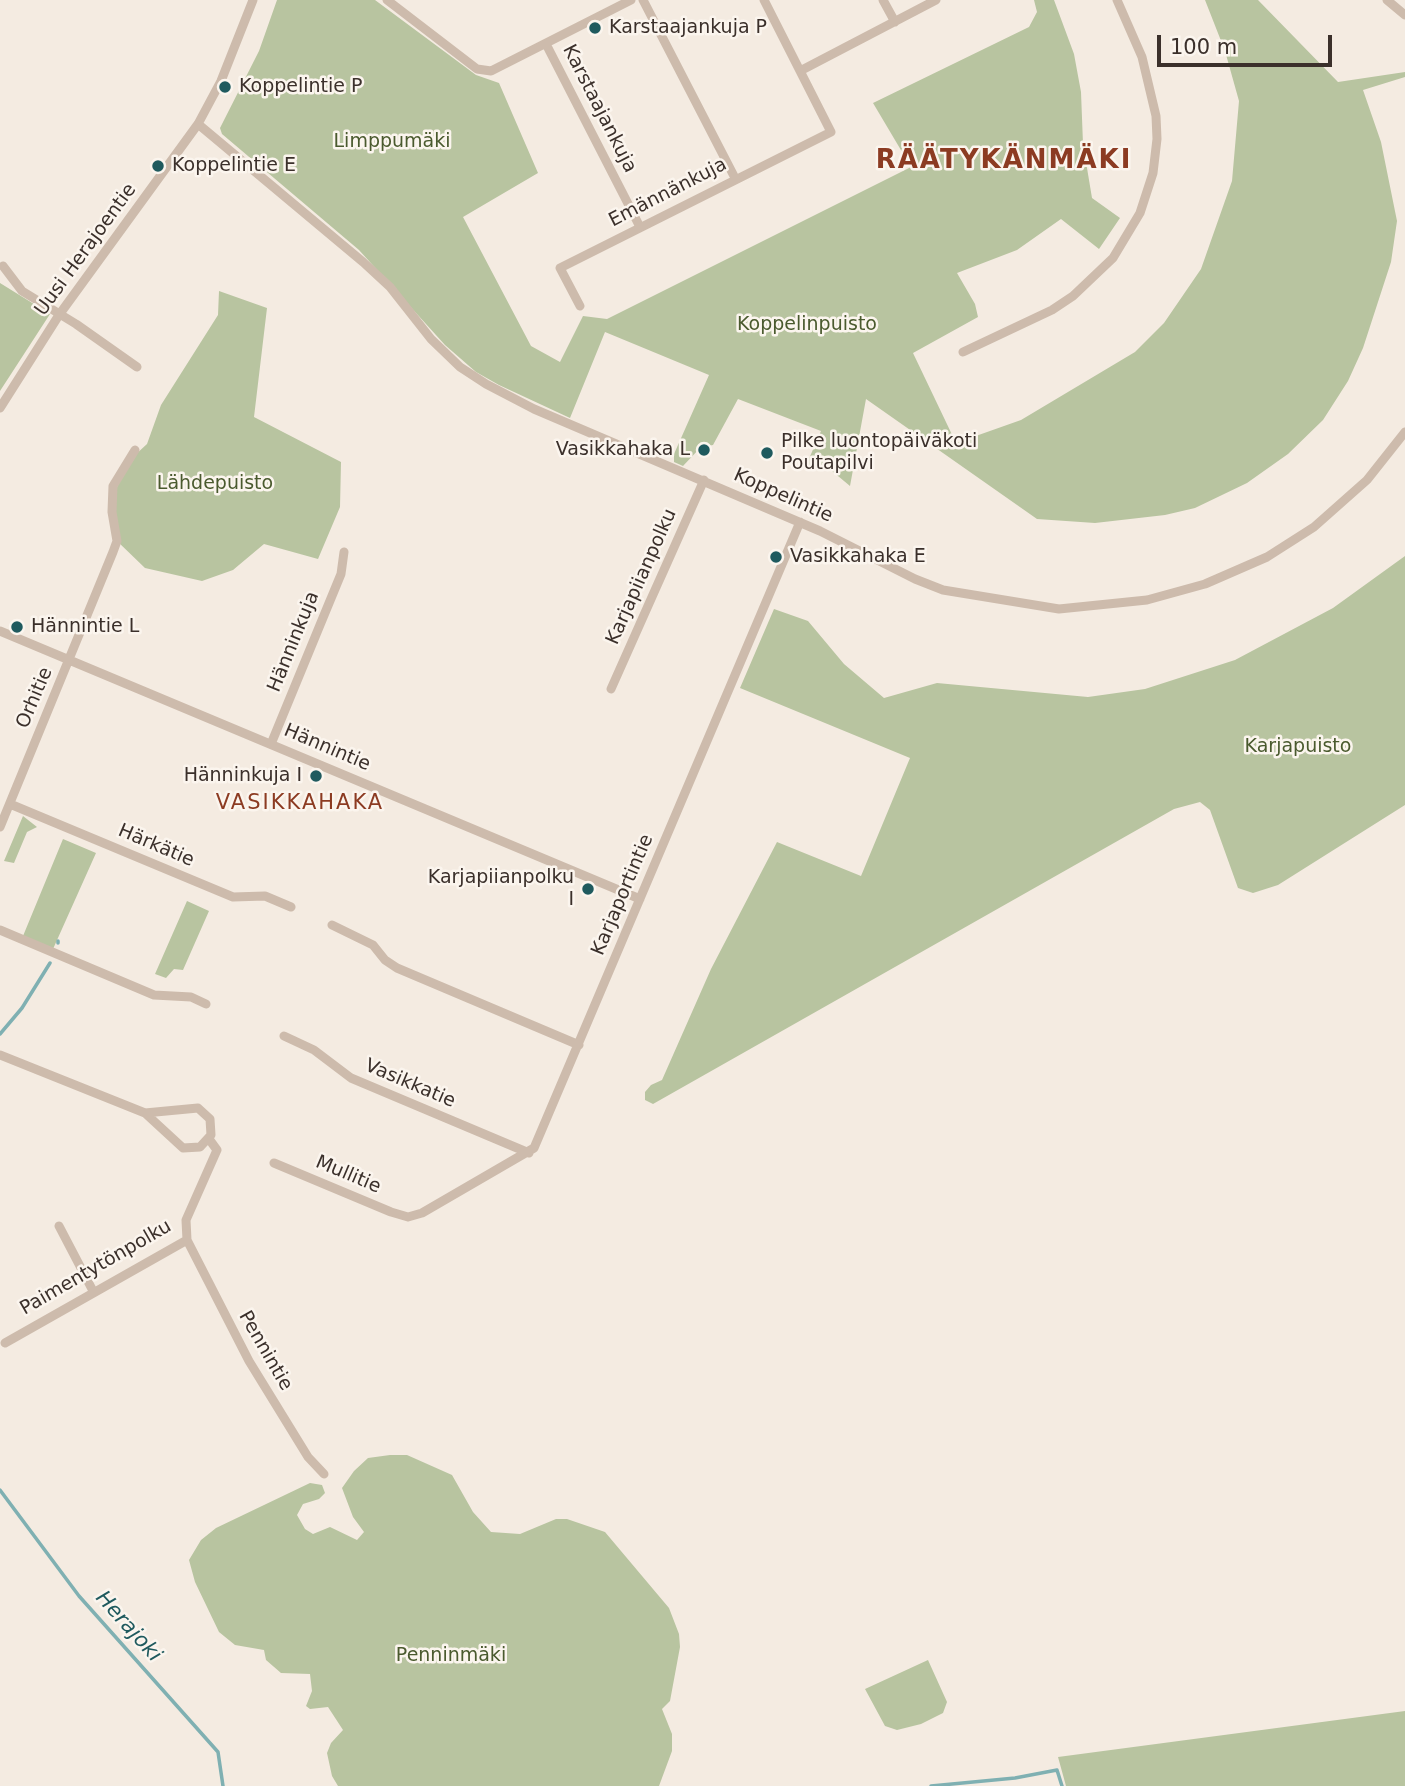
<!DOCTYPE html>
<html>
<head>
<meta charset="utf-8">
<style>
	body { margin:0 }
	#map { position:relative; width:1405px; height:1786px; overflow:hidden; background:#f4ebe1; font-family:"DejaVu Sans",sans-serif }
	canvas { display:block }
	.scale { position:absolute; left:1157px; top:35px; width:175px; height:32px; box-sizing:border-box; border:4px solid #3b302b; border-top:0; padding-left:9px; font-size:21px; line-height:24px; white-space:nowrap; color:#3b302b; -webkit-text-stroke:5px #fbf5ee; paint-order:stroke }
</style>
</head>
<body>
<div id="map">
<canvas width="1405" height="1786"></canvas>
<div class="scale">100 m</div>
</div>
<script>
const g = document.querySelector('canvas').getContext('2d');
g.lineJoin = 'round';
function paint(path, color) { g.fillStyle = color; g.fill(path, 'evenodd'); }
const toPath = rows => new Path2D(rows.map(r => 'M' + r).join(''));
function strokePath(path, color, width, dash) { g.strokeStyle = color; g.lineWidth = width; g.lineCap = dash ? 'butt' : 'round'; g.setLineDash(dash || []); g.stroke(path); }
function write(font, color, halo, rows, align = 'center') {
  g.font = font + ' "DejaVu Sans",sans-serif'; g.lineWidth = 5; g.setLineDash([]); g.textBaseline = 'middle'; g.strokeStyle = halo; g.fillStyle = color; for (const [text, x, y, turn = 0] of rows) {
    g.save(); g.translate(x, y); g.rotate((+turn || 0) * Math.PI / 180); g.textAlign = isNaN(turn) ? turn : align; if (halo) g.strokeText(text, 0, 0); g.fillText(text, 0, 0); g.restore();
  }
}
paint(toPath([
	[277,0,375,0,476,75,499,83,538,173,463,217,531,346,560,362,583,316,607,319,911,167,873,103,1029,27,1037,12,1034,0,1054,0,1074,54,1081,92,1083,144,1092,198,1120,218,1099,249,1061,219,1017,250,957,273,975,304,978,317,913,353,956,443,1021,420,1135,352,1164,323,1201,269,1232,181,1239,101,1225,51,1205,0,1258,0,1338,82,1405,72,1405,77,1363,90,1381,142,1397,221,1391,262,1363,348,1348,381,1323,420,1288,454,1247,483,1195,508,1165,515,1095,523,1037,519,866,399,850,486,826,466,805,468,821,431,738,399,713,445,701,447,683,466,674,462,674,454,709,375,605,332,570,418,499,385,476,372,445,345,359,250,222,134,220,128,259,51],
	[0,283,50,314,0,391],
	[219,291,267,308,254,417,341,462,340,507,318,559,264,544,233,570,202,581,145,568,117,541,112,512,121,468,147,444,161,405,218,315],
	[1405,556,1405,805,1278,885,1253,893,1238,888,1210,810,1200,802,1174,809,653,1104,645,1100,645,1092,651,1085,662,1080,711,969,777,842,861,876,910,758,740,688,774,609,808,621,844,664,884,698,937,683,1088,697,1145,689,1235,660,1333,608],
	[23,816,37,827,27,832,14,863,4,861],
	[63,839,96,853,53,949,23,936],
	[187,901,209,911,183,970,174,969,166,978,155,974],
	[390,1455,407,1455,452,1475,473,1512,491,1532,520,1534,556,1519,567,1519,605,1532,669,1608,679,1634,680,1647,670,1701,662,1709,672,1734,672,1751,659,1786,338,1786,332,1776,327,1753,331,1743,343,1730,328,1707,310,1709,306,1706,312,1691,310,1674,281,1673,266,1660,264,1650,235,1645,219,1632,195,1582,189,1560,201,1540,216,1528,310,1483,322,1485,325,1493,319,1499,303,1504,297,1515,305,1529,313,1534,330,1527,357,1540,364,1532,353,1517,342,1488,354,1471,368,1458],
	[928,1660,947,1702,943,1713,921,1724,897,1730,885,1726,865,1689],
	[1405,1711,1405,1786,1066,1786,1058,1757]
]), '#b8c4a0');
strokePath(toPath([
	[58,943,58,941],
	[0,1034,22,1008,50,963],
	[0,1490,79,1596,218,1752,223,1786],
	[931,1786,1015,1778,1057,1770,1062,1786]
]), '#7fb0b2', 3.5);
strokePath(toPath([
	[387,0,477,69,491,71,631,0],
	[643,0,735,178],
	[883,0,895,22],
	[1387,0,1405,15],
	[546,44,640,227],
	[800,71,936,0],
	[198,124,363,262,390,287,431,339,460,367,486,384,534,409,820,531,915,579,943,590,1059,609,1147,600,1205,584,1267,557,1314,527,1367,480,1405,432],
	[3,266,22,291,76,324,137,367],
	[580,306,560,268,831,132,764,0],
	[963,352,1052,310,1073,296,1113,258,1140,213,1153,173,1157,139,1156,116,1142,57,1117,0],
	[0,408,59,315,198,124,221,81,253,0],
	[0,631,640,899],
	[611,689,704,480],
	[271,744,341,574,344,552],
	[10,804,233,897,265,896,291,907],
	[0,827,113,552,117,541,112,512,113,486,135,450],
	[332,925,373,945,385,960,397,968,579,1045],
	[0,930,154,995,191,997,206,1004],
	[284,1036,314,1050,351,1078,529,1153],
	[0,1055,145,1113,198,1108,210,1119,211,1135,200,1147,183,1148,145,1113],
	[209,1139,217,1150,186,1220,187,1240,249,1361,308,1457,324,1474],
	[274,1163,391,1212,408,1217,422,1213,534,1148,800,522],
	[59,1226,93,1291],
	[5,1343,187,1240]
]), '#cdbbac', 9);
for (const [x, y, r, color] of [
	[595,28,7,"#1f5a5e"],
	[225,87,7,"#1f5a5e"],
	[158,166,7,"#1f5a5e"],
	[704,450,7,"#1f5a5e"],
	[767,453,7,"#1f5a5e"],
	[776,557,7,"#1f5a5e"],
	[17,627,7,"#1f5a5e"],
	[316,776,7,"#1f5a5e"],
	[588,889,7,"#1f5a5e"]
]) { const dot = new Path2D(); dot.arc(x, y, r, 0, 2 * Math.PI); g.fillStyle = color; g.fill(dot); strokePath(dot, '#fbf5ee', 2.5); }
write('19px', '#3b302b', '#fbf5ee', [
	["Karstaajankuja P",609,28],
	["Koppelintie P",239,87],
	["Koppelintie E",172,166],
	["Pilke luontopäiväkoti",781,442],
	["Poutapilvi",781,464],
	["Vasikkahaka L",690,450,"right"],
	["Vasikkahaka E",790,557],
	["Hännintie L",31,627],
	["Hänninkuja I",302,776,"right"],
	["Karjapiianpolku",574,878,"right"],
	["I",574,900,"right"]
], 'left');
write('19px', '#3b302b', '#fbf5ee', [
	["Karstaajankuja",599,109,63],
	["Emännänkuja",668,193,-27],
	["Uusi Herajoentie",86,250,-54],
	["Koppelintie",783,496,24],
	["Karjapiianpolku",642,577,-66],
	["Hänninkuja",294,642,-68],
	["Orhitie",35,698,-67],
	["Hännintie",327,748,23],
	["Härkätie",156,846,23],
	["Karjaportintie",623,895,-67],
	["Vasikkatie",410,1084,23],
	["Mullitie",348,1175,23],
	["Paimentytönpolku",96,1268,-30],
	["Pennintie",265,1351,60]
]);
write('19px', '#4a5a2e', '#fbf5ee', [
	["Limppumäki",392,142],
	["Koppelinpuisto",807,325],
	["Lähdepuisto",215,484],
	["Karjapuisto",1298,747],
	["Penninmäki",451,1656]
]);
g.letterSpacing = '2px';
write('21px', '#8c3b22', '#fbf5ee', [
	["VASIKKAHAKA",300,804]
]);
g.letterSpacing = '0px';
write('italic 21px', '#1f5a5e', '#fbf5ee', [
	["Herajoki",128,1627,48]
]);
g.letterSpacing = '2px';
write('bold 26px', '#8c3b22', '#fbf5ee', [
	["RÄÄTYKÄNMÄKI",1004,161]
]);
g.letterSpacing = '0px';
</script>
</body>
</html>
